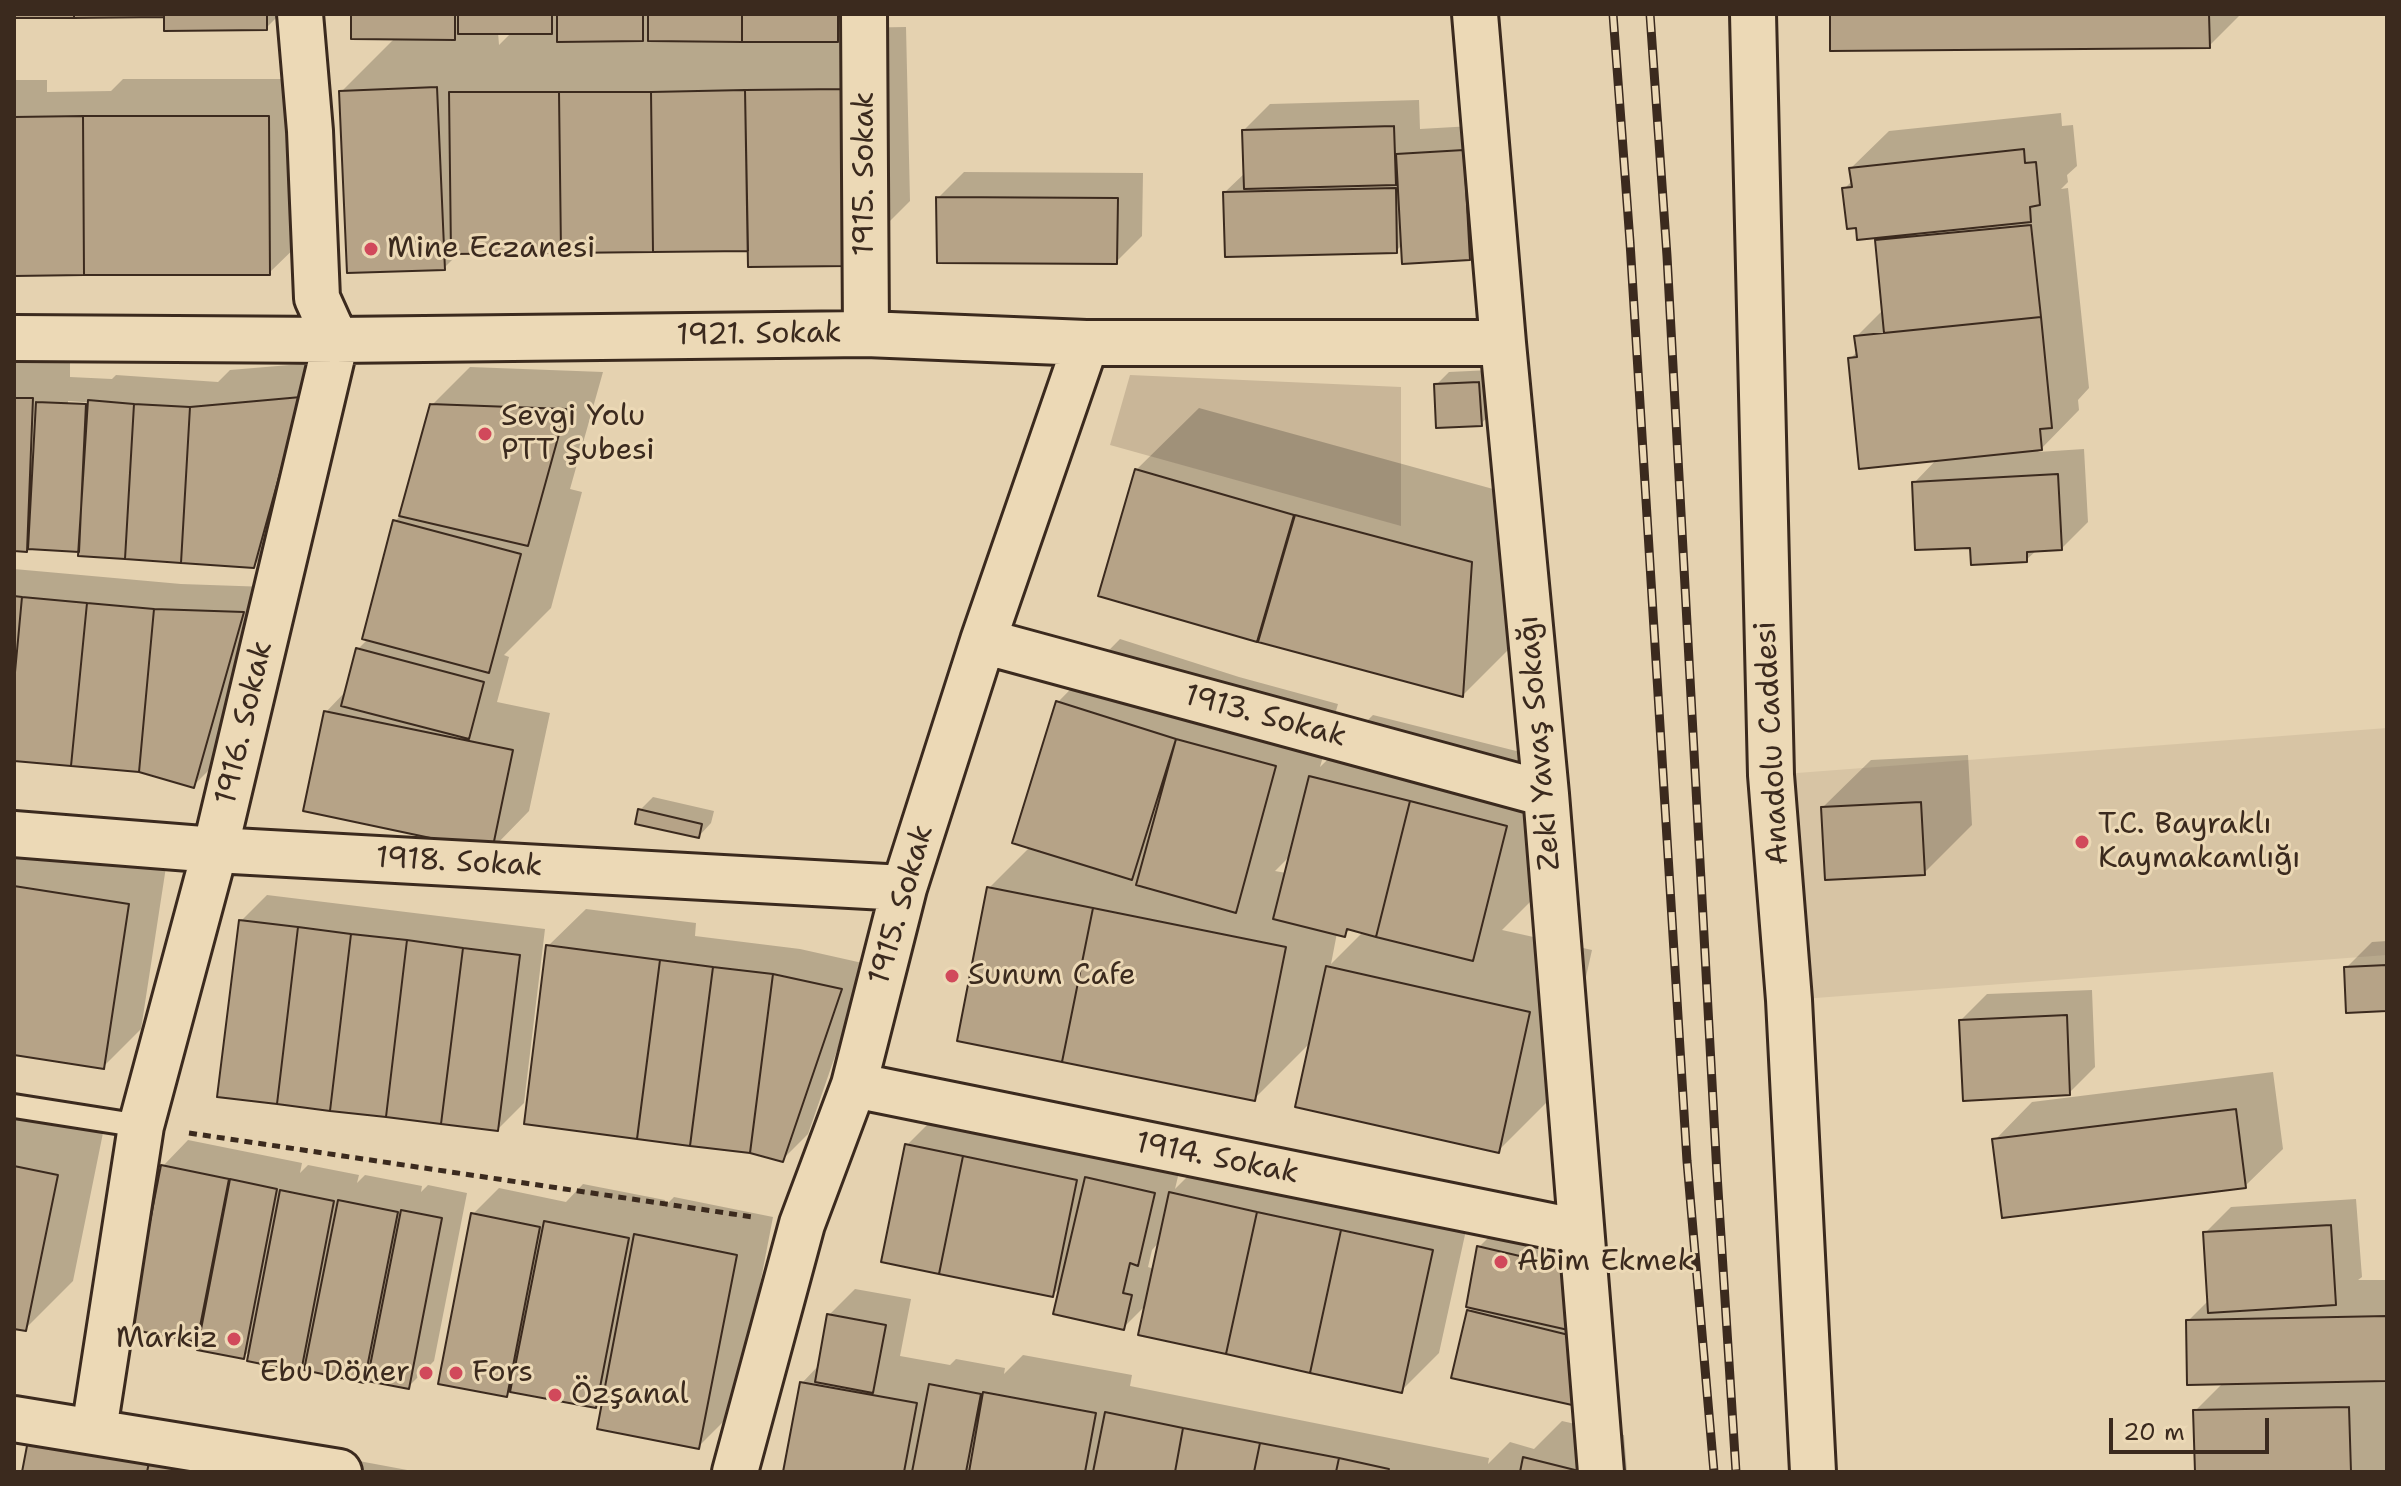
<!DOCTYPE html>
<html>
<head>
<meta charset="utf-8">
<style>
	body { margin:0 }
	#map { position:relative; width:2401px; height:1486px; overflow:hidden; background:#e5d2b0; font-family:"Shantell Sans",sans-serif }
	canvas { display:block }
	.frame { position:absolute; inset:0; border:16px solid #3b2a1e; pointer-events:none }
	.scale { position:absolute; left:2109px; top:1418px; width:160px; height:36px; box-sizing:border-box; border:4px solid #3b2a1e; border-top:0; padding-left:10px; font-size:24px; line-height:28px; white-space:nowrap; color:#3b2a1e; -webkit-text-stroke:6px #ecd9b6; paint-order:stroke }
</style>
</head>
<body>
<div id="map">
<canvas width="2401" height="1486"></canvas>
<div class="frame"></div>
<div class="scale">20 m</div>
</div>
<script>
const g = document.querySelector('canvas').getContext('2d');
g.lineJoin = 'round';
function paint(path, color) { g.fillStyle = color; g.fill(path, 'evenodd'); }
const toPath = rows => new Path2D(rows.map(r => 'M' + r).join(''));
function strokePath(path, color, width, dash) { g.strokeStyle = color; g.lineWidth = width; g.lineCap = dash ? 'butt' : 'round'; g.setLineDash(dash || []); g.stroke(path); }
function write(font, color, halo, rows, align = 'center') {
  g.font = font + ' "Shantell Sans",sans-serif'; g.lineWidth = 6; g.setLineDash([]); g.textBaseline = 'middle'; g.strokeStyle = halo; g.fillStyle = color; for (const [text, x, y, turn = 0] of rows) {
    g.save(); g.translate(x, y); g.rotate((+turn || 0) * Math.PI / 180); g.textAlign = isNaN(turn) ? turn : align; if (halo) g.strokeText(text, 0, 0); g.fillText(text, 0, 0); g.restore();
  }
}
paint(toPath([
	[2387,728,2387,955,1789,1000,1771,775]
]), '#d7c4a4');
paint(toPath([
	[1130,375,1401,387,1401,526,1110,445]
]), '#c9b698');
paint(toPath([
	[14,14,280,14,266,28,165,15,14,16],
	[353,14,863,14,849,28,906,27,910,201,847,264,750,249,460,252,444,268,341,92,395,38],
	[498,32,512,32,499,45],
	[1832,14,2241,14,2209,46],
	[123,79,306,79,307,236,269,273,14,274,14,80,47,80,47,92,111,91],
	[1419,100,1420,129,1489,125,1495,232,1469,258,1403,244,1396,251,1225,192,1246,172,1244,130,1270,104],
	[2061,113,2062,126,2073,125,2077,166,2067,175,2068,182,2061,189,2068,188,2089,388,2078,400,2079,410,2038,452,2084,449,2088,522,2062,548,2037,550,2026,560,1914,483,1938,458,1850,359,1858,351,1857,336,1884,309,1877,241,1883,235,1844,189,1853,180,1851,168,1889,131],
	[964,172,1143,173,1142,236,1116,262,938,198],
	[14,359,70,361,70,377,112,379,116,375,218,382,230,370,337,361,291,528,253,566,81,551,28,547,26,550,14,549],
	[68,401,98,403,97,407,68,405],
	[470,367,603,372,570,489,582,492,551,608,504,655,509,657,497,702,550,713,529,811,492,849,326,712,347,690,358,649,368,639,395,521,401,515,432,405],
	[1491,370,1493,411,1481,424,1436,385,1449,372],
	[1199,408,1533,500,1525,633,1463,695,1250,638,1136,470],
	[14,569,181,584,268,587,219,760,193,786,140,770,14,758],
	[1120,639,1239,677,1338,704,1320,767,1373,715,1568,764,1535,897,1502,930,1592,950,1561,1088,1499,1150,1312,1041,1254,1099,989,888,1031,846,1058,702],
	[1291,855,1286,873,1275,871],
	[1351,928,1364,931,1331,964,1337,933,1344,935],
	[1968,755,1972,825,1924,873,1823,807,1871,760],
	[653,797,714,811,711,823,699,836,640,810],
	[14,843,166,867,141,1029,103,1067,14,1053],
	[267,895,545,929,524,1103,498,1129,241,921],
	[586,909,696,923,695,936,800,949,867,964,808,1134,782,1160,548,946],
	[2387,941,2387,1009,2346,968,2372,942],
	[2092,990,2095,1067,2069,1093,1961,1020,1987,994],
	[2273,1072,2283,1149,2245,1186,1995,1140,2032,1102],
	[14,1109,104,1128,73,1281,25,1329,14,1327],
	[933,1119,1180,1168,1175,1189,1209,1155,1470,1212,1439,1353,1401,1391,1147,1304,1124,1327,1061,1286,1053,1295,907,1145],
	[1160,1241,1154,1269,1148,1267,1152,1250],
	[188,1140,302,1163,300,1173,308,1165,359,1175,357,1183,365,1175,422,1186,421,1192,428,1185,467,1193,434,1361,408,1387,370,1374,364,1380,307,1362,300,1370,252,1349,243,1357,201,1341,131,1327,163,1166],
	[583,1184,665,1200,664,1207,674,1197,773,1217,736,1409,698,1447,605,1396,595,1406,511,1390,506,1395,473,1214,499,1188,566,1202],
	[2356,1199,2362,1277,2358,1280,2387,1280,2387,1472,2197,1472,2196,1410,2224,1382,2188,1321,2209,1300,2205,1233,2231,1207],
	[1505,1221,1596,1242,1611,1306,1606,1310,1589,1406,1469,1311,1474,1307,1479,1247],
	[855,1289,911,1299,900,1356,950,1365,956,1359,1005,1368,1004,1374,1023,1355,1132,1375,1130,1386,1489,1458,1488,1464,1510,1442,1534,1449,1562,1421,1624,1435,1627,1472,785,1472,802,1383,820,1364,829,1315],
	[58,1405,418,1472,24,1472]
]), '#0003');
const building = toPath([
	[14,14,74,14,74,18,14,18,14,14],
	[74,14,164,14,164,17,74,18,74,14],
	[164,14,267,14,267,30,164,31,164,14],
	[351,14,455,14,455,40,351,39,351,14],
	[458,14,552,14,552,34,458,34,458,14],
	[557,14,643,14,643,41,557,42,557,14],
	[648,14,742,14,742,42,648,41,648,14],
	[742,14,838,14,838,42,742,42,742,14],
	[1830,14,2209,14,2210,48,1830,51,1830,14],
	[437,87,445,270,347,273,339,91,437,87],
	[845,89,848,266,748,267,745,90,845,89],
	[745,90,748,251,653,252,651,92,745,90],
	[449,92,559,92,561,253,451,254,449,92],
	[559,92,651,92,653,252,561,253,559,92],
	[83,116,84,275,14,276,14,117,83,116],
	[83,116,269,116,270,275,84,275,83,116],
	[1394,126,1396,185,1244,189,1242,130,1394,126],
	[2024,149,2025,163,2036,162,2040,205,2030,207,2031,222,1857,240,1856,228,1847,229,1842,188,1852,187,1849,168,2024,149],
	[1464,150,1470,260,1402,264,1396,154,1464,150],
	[1396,188,1397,253,1225,257,1223,192,1396,188],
	[936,197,1118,198,1117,264,937,263,936,197],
	[2031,225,2041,317,1884,333,1875,240,2031,225],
	[2041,317,2052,428,2040,429,2042,450,1859,469,1848,358,1857,357,1854,336,2041,317],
	[1479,382,1482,426,1436,428,1434,384,1479,382],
	[301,397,254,568,181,563,190,407,301,397],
	[14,398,33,398,27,552,14,551,14,398],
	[88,400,134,404,125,559,78,556,88,400],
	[36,402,86,404,79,552,28,549,36,402],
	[134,404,190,407,181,563,125,559,134,404],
	[430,404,566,409,528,546,399,516,430,404],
	[1135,469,1294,515,1257,642,1098,596,1135,469],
	[2058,474,2062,550,2027,552,2027,562,1971,565,1970,548,1915,550,1912,482,2058,474],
	[1295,515,1472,562,1463,697,1258,642,1295,515],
	[393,520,521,554,489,673,362,639,393,520],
	[14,596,22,597,14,683,14,596],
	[22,597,87,603,71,766,14,761,14,683,22,597],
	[87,603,154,609,139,772,71,766,87,603],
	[154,609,244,612,194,788,139,772,154,609],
	[356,648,484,682,469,739,341,706,356,648],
	[1056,701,1176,739,1132,880,1012,843,1056,701],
	[324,711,513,750,492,851,303,811,324,711],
	[1176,739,1276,766,1236,913,1136,885,1176,739],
	[1309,776,1410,801,1376,937,1347,929,1345,937,1273,919,1309,776],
	[1410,801,1507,826,1473,961,1376,937,1410,801],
	[1921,802,1925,875,1825,880,1821,807,1921,802],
	[638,809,702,824,699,838,635,824,638,809],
	[14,886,129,904,104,1069,14,1055,14,886],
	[987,887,1093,908,1062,1062,957,1041,987,887],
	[1093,908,1286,947,1255,1101,1062,1062,1093,908],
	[239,920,298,927,277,1104,217,1097,239,920],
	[298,927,351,934,330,1111,277,1104,298,927],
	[351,934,407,940,386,1117,330,1111,351,934],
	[407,940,463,948,441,1124,386,1117,407,940],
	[546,945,660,960,637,1139,524,1124,546,945],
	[463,948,520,955,498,1131,441,1124,463,948],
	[660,960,713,967,690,1146,637,1139,660,960],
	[2387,965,2387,1011,2346,1013,2344,967,2387,965],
	[1326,966,1530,1012,1499,1153,1295,1107,1326,966],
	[713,967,773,974,750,1153,690,1146,713,967],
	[773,974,842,989,783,1162,750,1153,773,974],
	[2067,1015,2070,1095,1963,1101,1959,1020,2067,1015],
	[2236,1109,2246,1188,2002,1218,1992,1139,2236,1109],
	[905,1144,963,1156,939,1274,881,1262,905,1144],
	[963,1156,1077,1180,1053,1297,939,1274,963,1156],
	[161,1165,229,1179,197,1342,129,1329,161,1165],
	[14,1166,58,1175,26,1331,14,1329,14,1166],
	[1085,1177,1155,1193,1138,1266,1130,1263,1123,1293,1132,1295,1124,1330,1053,1314,1085,1177],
	[230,1179,277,1189,244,1359,197,1350,230,1179],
	[280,1190,334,1201,301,1372,247,1361,280,1190],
	[1169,1192,1257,1212,1226,1354,1138,1335,1169,1192],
	[338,1200,398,1212,364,1383,304,1370,338,1200],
	[401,1210,442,1218,409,1389,367,1381,401,1210],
	[1257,1212,1341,1230,1310,1373,1226,1354,1257,1212],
	[471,1213,540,1227,507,1397,438,1384,471,1213],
	[544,1221,629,1238,596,1408,510,1392,544,1221],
	[2331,1225,2336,1305,2208,1313,2203,1232,2331,1225],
	[1341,1230,1433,1250,1402,1393,1310,1373,1341,1230],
	[634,1234,737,1255,699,1449,597,1429,634,1234],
	[1477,1246,1571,1268,1586,1334,1466,1307,1477,1246],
	[1467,1310,1581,1338,1590,1409,1451,1378,1467,1310],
	[827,1314,886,1325,873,1393,815,1382,827,1314],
	[2387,1316,2387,1381,2187,1385,2186,1320,2387,1316],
	[800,1382,917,1403,904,1472,783,1472,800,1382],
	[929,1384,981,1394,966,1472,912,1472,929,1384],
	[983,1392,1096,1413,1085,1472,969,1472,983,1392],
	[2349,1407,2351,1472,2195,1472,2193,1410,2349,1407],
	[1105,1412,1183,1428,1175,1472,1093,1472,1105,1412],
	[1183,1428,1260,1443,1254,1472,1175,1472,1183,1428],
	[30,1430,151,1453,147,1472,22,1472,30,1430],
	[1260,1443,1339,1458,1336,1472,1254,1472,1260,1443],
	[151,1453,208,1472,147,1472,151,1453],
	[1523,1457,1583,1472,1520,1472,1523,1457],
	[1339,1458,1389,1469,1388,1472,1336,1472,1339,1458]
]);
paint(building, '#b6a387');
strokePath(building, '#3b2a1e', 2);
const lane = toPath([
	[14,1106,141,1126]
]);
const street = toPath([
	[864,14,866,334],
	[1475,14,1503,343,1546,794,1601,1472],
	[14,338,336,340,866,334,1086,343,1503,343],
	[983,641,1546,794],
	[14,834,215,850,904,888],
	[854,1085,1580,1232],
	[14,1419,339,1472],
	[94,1430,141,1126,215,850,336,340,317,298,310,131,300,14],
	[735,1472,802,1224,854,1085,904,888,983,641,1086,343]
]);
const secondary = toPath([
	[1753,14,1771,775,1789,1000,1813,1472]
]);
strokePath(lane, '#3b2a1e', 28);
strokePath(street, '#3b2a1e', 50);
strokePath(secondary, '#3b2a1e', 50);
strokePath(toPath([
	[189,1133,753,1217]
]), '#3b2a1e', 5, [8, 6]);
strokePath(lane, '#ecd9b6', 22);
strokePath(street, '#ecd9b6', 44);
strokePath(secondary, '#ecd9b6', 44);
const rail = toPath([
	[1613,14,1630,242,1687,1161,1714,1472],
	[1650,14,1667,256,1717,1174,1736,1472]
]);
strokePath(rail, '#3b2a1e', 9);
strokePath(rail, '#ecd9b6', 6, [18]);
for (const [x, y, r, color] of [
	[371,249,8,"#d1495b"],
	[485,434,8,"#d1495b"],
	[2082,842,8,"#d1495b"],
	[952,976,8,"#d1495b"],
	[1501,1262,8,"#d1495b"],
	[234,1339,8,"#d1495b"],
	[426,1373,8,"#d1495b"],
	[456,1373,8,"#d1495b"],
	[555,1395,8,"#d1495b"]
]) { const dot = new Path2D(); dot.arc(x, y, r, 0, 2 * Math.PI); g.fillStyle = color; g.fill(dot); strokePath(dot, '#ecd9b6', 3); }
write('30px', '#3b2a1e', '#ecd9b6', [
	["1915. Sokak",865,174,-90],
	["1921. Sokak",759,335,-1],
	["1913. Sokak",1265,717,15],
	["1916. Sokak",245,723,-77],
	["Zeki Yavaş Sokağı",1540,743,-95],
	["Anadolu Caddesi",1773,743,-93],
	["1918. Sokak",459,863,3],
	["1915. Sokak",902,905,-74],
	["1914. Sokak",1217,1159,11]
]);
write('30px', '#3b2a1e', '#ecd9b6', [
	["Mine Eczanesi",387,249],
	["Sevgi Yolu",501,417],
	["PTT Şubesi",501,451],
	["T.C. Bayraklı",2098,825],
	["Kaymakamlığı",2098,859],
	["Sunum Cafe",968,976],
	["Abim Ekmek",1517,1262],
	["Markiz",218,1339,"right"],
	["Ebu Döner",410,1373,"right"],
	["Fors",472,1373],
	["Özşanal",571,1395]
], 'left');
</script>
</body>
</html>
